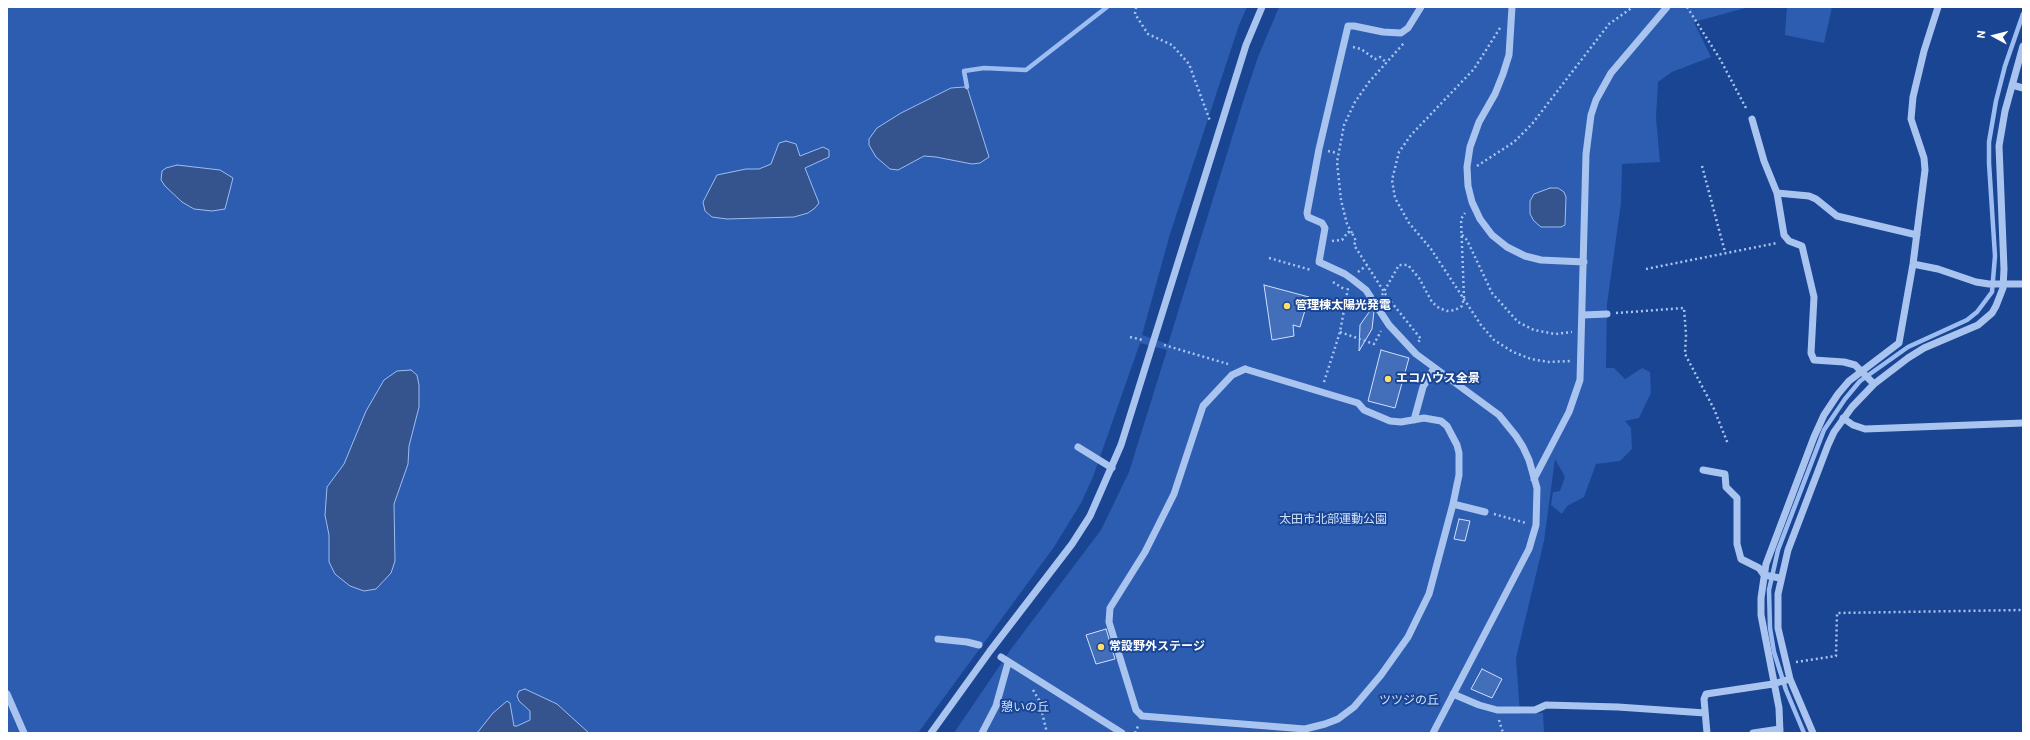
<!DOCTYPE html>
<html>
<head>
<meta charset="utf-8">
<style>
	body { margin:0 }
	#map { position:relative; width:2030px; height:740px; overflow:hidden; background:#194593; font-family:Roboto,sans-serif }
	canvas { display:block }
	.frame { position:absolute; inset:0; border:8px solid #fff; pointer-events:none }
	.north { position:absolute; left:1974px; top:16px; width:40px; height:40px; -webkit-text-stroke:3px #194593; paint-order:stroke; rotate:277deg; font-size:11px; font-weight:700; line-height:16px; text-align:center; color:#fff }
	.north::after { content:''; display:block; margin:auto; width:14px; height:18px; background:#fff; clip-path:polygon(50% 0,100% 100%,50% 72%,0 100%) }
</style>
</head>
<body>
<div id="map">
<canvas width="2030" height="740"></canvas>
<div class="frame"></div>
<div class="north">N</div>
</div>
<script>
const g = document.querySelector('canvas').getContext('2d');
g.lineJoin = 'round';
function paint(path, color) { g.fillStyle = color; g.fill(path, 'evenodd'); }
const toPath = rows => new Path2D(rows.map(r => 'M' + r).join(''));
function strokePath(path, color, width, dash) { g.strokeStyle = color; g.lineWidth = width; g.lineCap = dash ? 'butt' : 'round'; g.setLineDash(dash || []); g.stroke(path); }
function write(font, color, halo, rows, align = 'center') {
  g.font = font + ' Roboto,"Noto Sans JP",sans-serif'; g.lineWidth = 4; g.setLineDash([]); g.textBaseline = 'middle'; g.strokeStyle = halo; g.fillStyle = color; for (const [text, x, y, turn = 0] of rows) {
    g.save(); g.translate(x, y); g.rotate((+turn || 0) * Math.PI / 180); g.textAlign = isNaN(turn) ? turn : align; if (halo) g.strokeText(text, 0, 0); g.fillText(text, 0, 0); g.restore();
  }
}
paint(toPath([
	[7,7,1247,7,1239,25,1170,234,1142,335,1168,344,1243,102,1258,57,1279,7,1749,7,1694,22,1711,57,1672,72,1658,82,1656,118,1660,162,1622,164,1621,203,1607,304,1606,368,1614,368,1625,379,1642,368,1650,372,1651,393,1639,418,1625,421,1631,428,1632,449,1620,461,1596,464,1584,497,1567,506,1562,514,1551,505,1553,492,1560,491,1565,477,1555,459,1544,541,1516,658,1520,714,1543,713,1544,733,954,733,1011,649,1101,530,1129,472,1167,350,1140,343,1093,477,1081,503,1054,547,918,733,7,733],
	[1787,7,1832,7,1824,43,1785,35]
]), '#2c5db1');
const water = toPath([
	[964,87,967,87,989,157,980,163,972,164,936,157,924,156,898,170,890,169,876,157,869,145,869,139,877,128,901,113,951,88,964,87],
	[786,141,796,144,800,156,823,147,829,150,829,157,805,168,819,203,815,208,808,213,794,217,727,219,712,217,705,211,703,202,717,175,746,169,759,169,771,164,779,143,786,141],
	[177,165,220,170,233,178,225,209,212,211,194,209,182,202,165,186,161,180,162,171,166,168,177,165],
	[1550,188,1558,188,1564,192,1566,197,1565,225,1561,227,1541,227,1534,221,1530,214,1530,201,1534,194,1550,188],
	[411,370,417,375,419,385,419,407,409,446,408,464,394,504,395,561,391,573,376,589,364,591,350,586,335,574,329,562,329,535,325,515,327,487,344,464,366,411,384,380,397,371,411,370],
	[525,689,557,704,589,733,477,733,493,713,507,701,510,703,514,726,517,726,530,720,530,711,519,701,517,696,519,691,525,689]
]);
paint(water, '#35548e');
strokePath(water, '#9dbdf2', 1);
strokePath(toPath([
	[967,87,964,71,984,68,1026,70,1107,7],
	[1804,733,1786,690,1774,652,1770,628,1769,590,1778,550,1824,430,1845,399,1860,381,1908,347,1967,320,1977,312,1992,292,1995,256,1989,163,1989,142,1996,101,2005,66,2023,14]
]), '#9dbdf2', 4.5);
const building = toPath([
	[1264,285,1309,297,1300,327,1293,325,1294,336,1272,340,1264,285],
	[1372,308,1374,311,1372,329,1359,351,1360,325,1372,308],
	[1381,350,1409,358,1395,408,1368,401,1381,350],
	[1459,519,1470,521,1465,541,1454,539,1459,519],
	[1106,629,1115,659,1096,664,1086,635,1106,629],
	[1482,669,1502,679,1492,698,1471,689,1482,669]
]);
paint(building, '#426eba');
strokePath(building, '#d1e0fb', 1);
strokePath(toPath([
	[1136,7,1135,14,1148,34,1172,45,1189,64,1210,121],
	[1687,7,1720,59,1747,110],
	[1500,28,1474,69,1411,135,1399,152,1392,180,1395,198,1409,223,1431,249,1481,325,1494,340,1513,352,1531,359,1549,362,1571,361],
	[1353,47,1361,49,1375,59,1380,57,1386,62],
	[1328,151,1337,153],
	[1477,166,1514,142,1532,124,1609,24,1633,7],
	[1702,166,1725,252],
	[1352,233,1347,224,1341,200,1337,162,1344,125,1355,102,1369,82,1404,43],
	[1462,235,1467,240,1492,293,1518,322,1534,330,1555,334,1572,332],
	[1332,241,1342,240,1348,232,1352,233,1356,241,1354,245,1388,298,1421,339,1418,342],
	[1269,258,1311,270],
	[1646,269,1777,243],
	[1358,272,1367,265],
	[1333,282,1344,289],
	[1382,295,1399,265,1408,265,1419,278,1432,302,1439,308,1447,311,1455,310,1462,306,1464,298,1461,219,1465,213],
	[1616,313,1684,308,1686,335,1685,354,1714,409,1728,444],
	[1340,332,1374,344,1381,331],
	[1130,337,1143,340],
	[1164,345,1228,364],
	[1324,382,1340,332,1348,288],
	[1494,514,1526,523],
	[1796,662,1836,656,1837,613,2023,610],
	[1033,690,1039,700,1047,733],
	[1499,720,1503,733],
	[1135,733,1139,724]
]), '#aac4f0', 2.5, [2, 3]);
strokePath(toPath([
	[1421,7,1408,28,1401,33,1383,32,1354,26,1348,26,1319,149,1307,213,1308,217,1322,223,1325,228,1319,262,1345,274,1352,279,1366,290,1389,325,1416,354,1499,415,1516,436,1523,447,1529,460,1537,488,1536,525,1529,549,1433,733],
	[1512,7,1509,55,1503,74,1495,94,1479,122,1470,147,1467,167,1468,186,1472,202,1480,219,1492,235,1507,247,1525,256,1541,260,1584,262],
	[2012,85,2023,88],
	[1752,119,1764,161,1777,193,1784,235,1789,241,1802,246,1814,297,1811,353,1814,360,1844,362,1855,365,1874,384],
	[1777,193,1809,196,1816,199,1837,216,1917,235],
	[1913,264,1938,269,1976,282,1989,284,2023,284],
	[1583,315,1607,314],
	[1245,369,1358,403,1364,410,1390,421,1401,422,1424,418,1441,421,1447,426,1457,445,1459,453,1459,475,1453,504,1429,594,1408,637,1381,675,1354,707,1338,719,1325,724,1305,729,1142,716,1136,710,1109,622,1110,608,1145,552,1174,494,1203,406,1232,375,1245,369],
	[1843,418,1853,425,1865,429,2023,423],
	[1414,420,1423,387,1434,368],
	[1078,447,1112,468],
	[1703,470,1725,474,1726,487,1737,498,1737,544,1741,559,1759,568,1764,575,1780,578],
	[1534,479,1569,412,1580,380,1586,154,1591,115,1596,100,1611,73,1667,7],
	[1453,504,1485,512],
	[938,639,967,642,979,645],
	[1001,657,1122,733],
	[7,694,24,733],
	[1453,694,1479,705,1497,710,1535,710,1546,705,1618,707,1705,713],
	[931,733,990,651,1072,544,1090,516,1121,445,1246,45,1262,7],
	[982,733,996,706,1008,663],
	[1707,733,1704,699,1706,694,1773,684,1790,679],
	[1753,733,1780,729],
	[1780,733,1779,708,1761,615,1761,598,1766,564,1814,437,1824,415,1838,394,1849,381,1899,343,1913,264,1925,170,1924,158,1911,119,1913,97,1924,51,1938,7],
	[1813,733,1790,679,1778,628,1778,594,1788,550,1828,445,1834,432,1852,407,1874,384,1908,358,1924,348,1978,325,1992,313,1996,306,2003,288,2004,269,1999,146,2005,111,2023,46]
]), '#aac4f0', 7);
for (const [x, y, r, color] of [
	[1287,306,4,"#ffdf68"],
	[1388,379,4,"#ffdf68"],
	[1101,647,4,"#ffdf68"]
]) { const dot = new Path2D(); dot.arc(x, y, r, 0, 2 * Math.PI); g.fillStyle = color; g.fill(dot); strokePath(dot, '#194593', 1.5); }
write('bold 12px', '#fff', '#194593', [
	["管理棟太陽光発電",1295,306],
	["エコハウス全景",1396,379],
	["常設野外ステージ",1109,647]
], 'left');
write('12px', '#d1e0fb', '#194593', [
	["太田市北部運動公園",1333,520],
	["ツツジの丘",1409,701],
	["憩いの丘",1025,708]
]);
</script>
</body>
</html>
